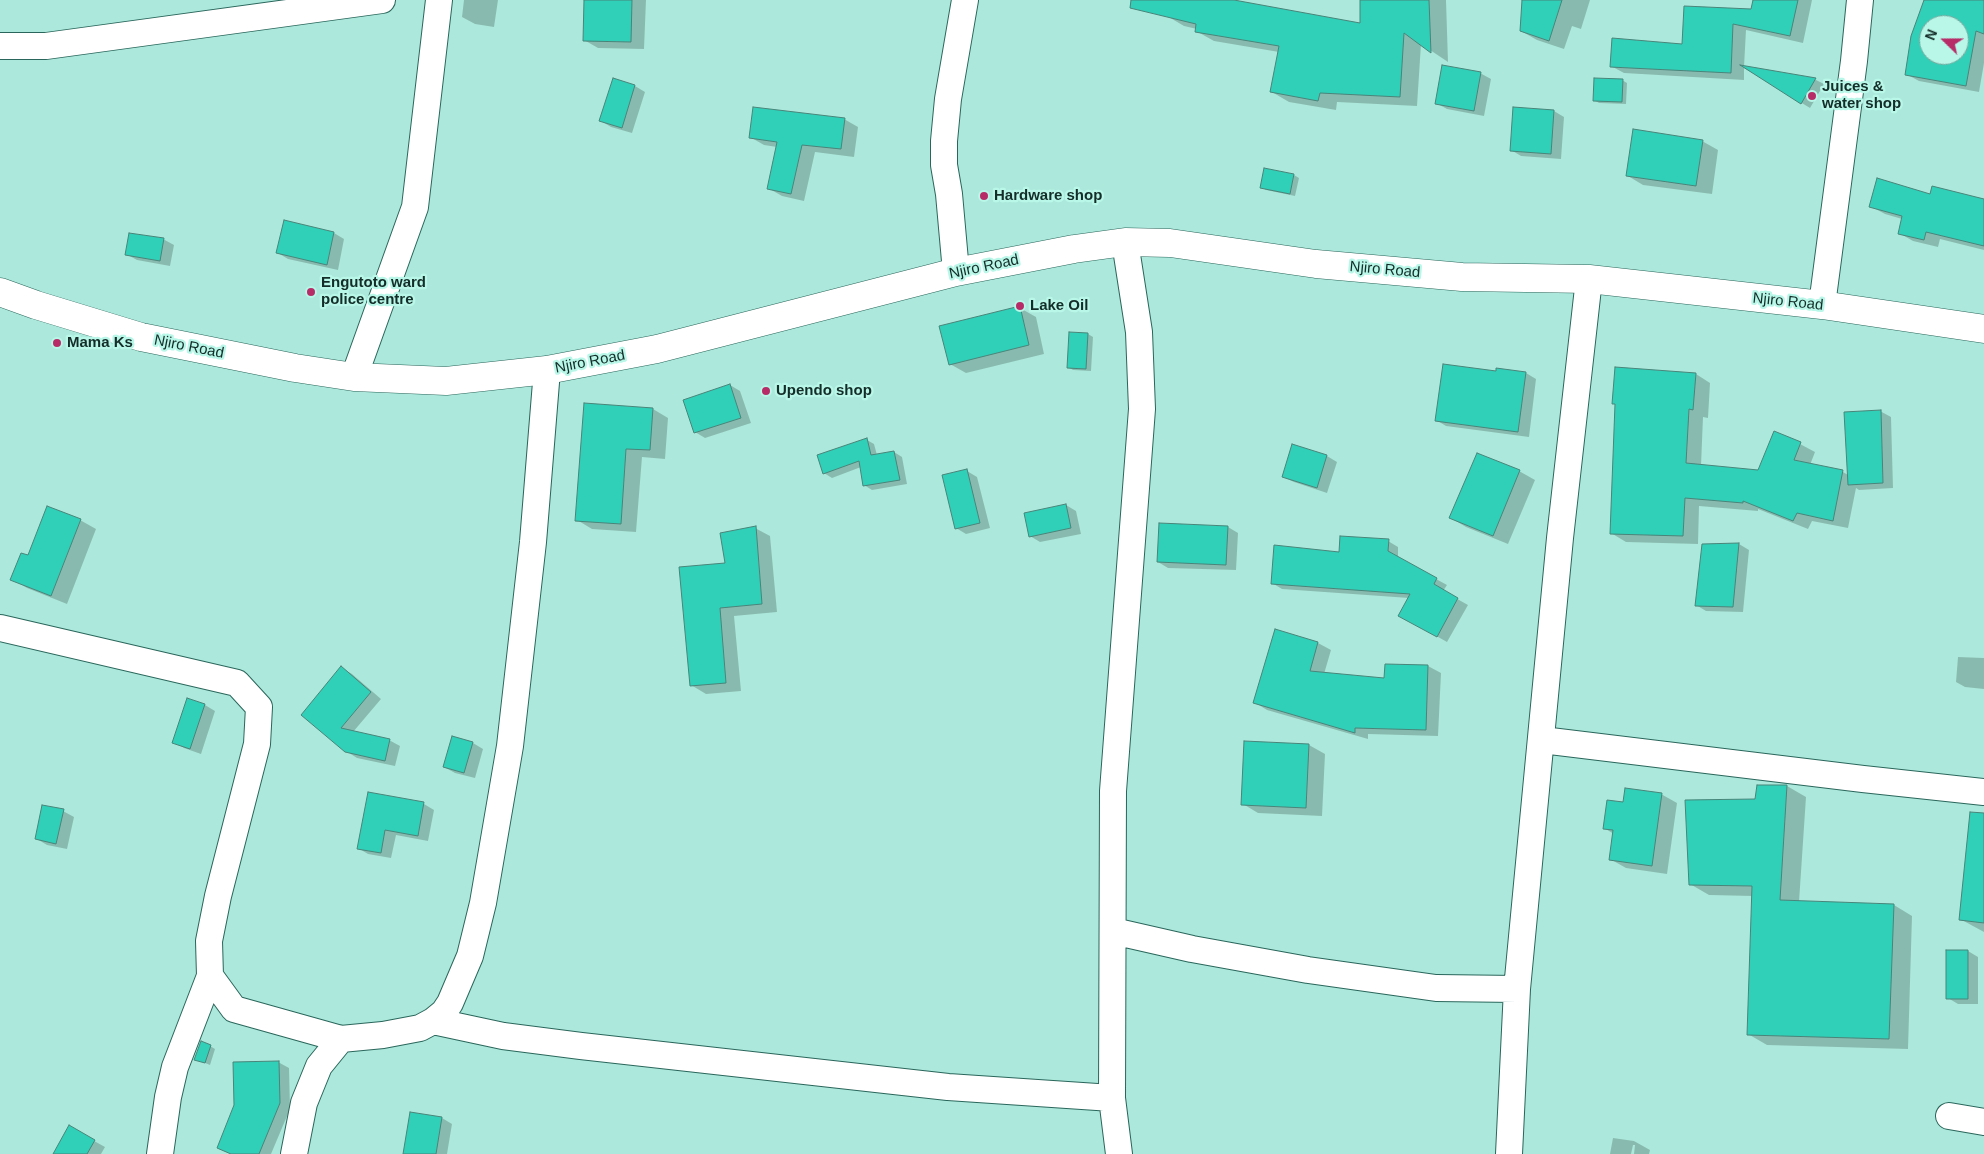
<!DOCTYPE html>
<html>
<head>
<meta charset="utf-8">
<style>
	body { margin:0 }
	#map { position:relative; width:1984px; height:1154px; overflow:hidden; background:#ace9dc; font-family:Arial,sans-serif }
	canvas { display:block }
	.north { position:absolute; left:1919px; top:15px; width:50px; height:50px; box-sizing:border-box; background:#b9f7e9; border:1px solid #77a69c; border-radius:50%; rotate:292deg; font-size:14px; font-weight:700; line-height:20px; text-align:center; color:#142d28 }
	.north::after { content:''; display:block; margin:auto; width:18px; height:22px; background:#b72c67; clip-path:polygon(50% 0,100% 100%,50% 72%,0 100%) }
</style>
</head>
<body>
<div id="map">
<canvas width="1984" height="1154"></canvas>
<div class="north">N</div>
</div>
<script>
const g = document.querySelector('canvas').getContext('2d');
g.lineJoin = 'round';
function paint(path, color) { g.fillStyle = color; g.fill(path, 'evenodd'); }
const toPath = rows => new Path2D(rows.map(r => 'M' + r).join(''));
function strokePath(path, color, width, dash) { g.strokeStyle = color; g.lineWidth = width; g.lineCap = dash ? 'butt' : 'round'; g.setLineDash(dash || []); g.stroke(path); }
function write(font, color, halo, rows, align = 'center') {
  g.font = font + ' Arial,sans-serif'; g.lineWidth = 4.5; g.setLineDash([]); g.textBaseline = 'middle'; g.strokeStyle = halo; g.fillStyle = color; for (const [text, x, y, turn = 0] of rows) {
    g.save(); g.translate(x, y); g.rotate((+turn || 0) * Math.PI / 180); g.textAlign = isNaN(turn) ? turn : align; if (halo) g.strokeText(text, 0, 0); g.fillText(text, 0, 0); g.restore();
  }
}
paint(toPath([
	[464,0,498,0,494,27,475,24,462,17],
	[586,0,646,0,644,49,598,48,584,40],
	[1170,0,1227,0,1362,24,1361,0,1446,0,1448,62,1421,44,1417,106,1337,102,1336,110,1289,102,1272,92,1279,52,1214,41,1196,31,1197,29,1184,26,1167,16],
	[1524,0,1590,0,1581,29,1572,26,1564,49,1537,40,1521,31],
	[1754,0,1812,0,1803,43,1746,30,1744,67,1816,80,1824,84,1810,108,1744,68,1744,80,1624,73,1611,66,1683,45,1752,11],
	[1926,0,1984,0,1984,63,1979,92,1919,81,1906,74],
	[1929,25,1959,25,1959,55,1929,55],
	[1480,73,1491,79,1484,116,1447,109,1436,103],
	[614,79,635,86,645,92,632,133,611,127,601,121],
	[1622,80,1627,83,1626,104,1599,103,1594,100],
	[1554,111,1564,117,1561,159,1521,156,1511,150],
	[844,119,858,127,854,157,815,152,804,201,782,196,768,188,777,147,764,145,750,137],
	[1702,141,1718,150,1712,194,1643,185,1628,176],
	[1265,169,1294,175,1299,178,1295,196,1266,190,1261,187],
	[1931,195,1984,201,1984,250,1940,239,1938,247,1913,241,1899,233,1902,219,1885,214,1870,206],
	[285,222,334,233,344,239,338,270,288,259,278,253],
	[163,239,174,245,170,266,137,260,126,254],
	[1020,308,1036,317,1044,354,966,373,950,364],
	[1088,334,1093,337,1091,371,1073,370,1068,367],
	[1498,369,1526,373,1536,379,1529,437,1446,426,1436,420,1497,372],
	[1696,374,1710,383,1708,418,1703,417,1701,466,1759,471,1774,433,1800,444,1815,452,1810,465,1843,472,1848,475,1880,411,1891,417,1893,488,1859,490,1856,488,1848,528,1812,521,1808,529,1758,509,1758,511,1699,506,1698,544,1626,542,1611,533],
	[730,385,740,391,751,423,705,438,695,432],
	[653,409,668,418,665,459,642,457,636,532,592,529,577,520],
	[867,440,874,444,877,455,894,452,902,457,907,484,872,490,864,485,861,467,832,478,824,473],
	[1327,456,1337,462,1327,493,1294,482,1283,477],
	[967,471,977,477,990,528,966,534,956,528],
	[1519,471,1535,480,1508,544,1466,527,1451,518],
	[1066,505,1076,511,1081,534,1040,542,1030,536],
	[80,520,96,529,67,604,27,588,12,579,29,557],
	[1228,527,1238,533,1236,570,1168,568,1158,562],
	[755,528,770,536,777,612,734,616,741,691,706,694,691,685,727,564],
	[1388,541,1398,547,1398,558,1447,585,1443,591,1468,605,1447,642,1399,615,1409,598,1282,589,1272,583,1340,553],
	[1739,544,1749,550,1743,612,1706,611,1696,605,1703,545],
	[1275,631,1318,643,1331,650,1324,674,1385,679,1386,665,1428,666,1441,673,1438,736,1368,734,1368,739,1267,710,1254,702],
	[1958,657,1984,658,1984,689,1965,687,1956,682],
	[342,668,352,674,381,699,353,732,389,740,400,746,395,766,357,758,346,751,302,715],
	[188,699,205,705,215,711,201,754,184,748,174,742],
	[453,738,473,743,483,749,475,778,455,773,444,767],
	[1245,742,1309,745,1325,754,1322,816,1258,813,1243,804],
	[1787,786,1806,797,1799,902,1894,905,1912,916,1908,1049,1767,1045,1748,1034,1753,896,1709,895,1690,884,1756,800],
	[1661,794,1677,803,1667,874,1626,868,1610,859,1614,834,1604,828,1624,804],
	[424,804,434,810,428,841,396,835,391,858,368,854,358,848],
	[63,811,74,817,67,849,47,845,37,839],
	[1984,815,1984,932,1960,919],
	[1968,951,1978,957,1978,1004,1958,1004,1948,998],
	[210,1046,215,1049,210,1065,195,1059],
	[278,1062,289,1068,290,1109,271,1154,230,1154,218,1148],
	[442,1118,452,1124,447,1154,405,1154],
	[69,1127,105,1147,101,1154,55,1154],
	[1613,1138,1634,1141,1650,1150,1649,1154,1634,1154,1635,1145,1633,1145,1631,1154,1610,1154]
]), '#0003');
const building = toPath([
	[584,0,632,0,631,42,583,41,584,0],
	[1131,0,1234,0,1360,23,1360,0,1429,0,1431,53,1404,33,1400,97,1320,93,1318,101,1270,92,1279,46,1195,32,1196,24,1130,8,1131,0],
	[1522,0,1562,0,1549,41,1520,31,1522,0],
	[1753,0,1798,0,1790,36,1733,24,1731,73,1610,67,1612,38,1682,44,1684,6,1751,9,1753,0],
	[1924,0,1984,0,1984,34,1976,31,1966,86,1905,75,1911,36,1924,0],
	[1929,25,1959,25,1959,55,1929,55,1929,25],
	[1442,65,1481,72,1474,111,1435,104,1442,65],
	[1740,65,1816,78,1801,104,1740,65],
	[613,78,635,85,622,128,599,121,613,78],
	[1594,78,1623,79,1622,102,1593,101,1594,78],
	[753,107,845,118,841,149,802,145,791,194,767,189,777,142,749,138,753,107],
	[1513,107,1554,110,1551,154,1510,151,1513,107],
	[1633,129,1703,140,1696,186,1626,176,1633,129],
	[1264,168,1294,174,1290,194,1260,188,1264,168],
	[1877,178,1930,194,1932,186,1984,199,1984,246,1926,232,1924,240,1898,234,1902,216,1869,207,1877,178],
	[284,220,334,232,327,265,276,253,284,220],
	[129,233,164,238,160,261,125,255,129,233],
	[1020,306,1029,345,949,365,939,326,1020,306],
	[1069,332,1088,333,1086,369,1067,368,1069,332],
	[1443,364,1496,371,1496,368,1526,372,1518,432,1435,421,1443,364],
	[1615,367,1696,373,1693,410,1689,409,1686,463,1758,470,1774,431,1801,442,1794,460,1843,470,1833,521,1797,513,1793,521,1743,501,1743,503,1685,498,1683,536,1610,534,1615,404,1612,404,1615,367],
	[730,384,741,418,694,433,683,400,730,384],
	[584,403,653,408,650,450,626,449,621,524,575,521,584,403],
	[1881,410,1883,483,1848,485,1844,412,1881,410],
	[867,438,871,455,894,451,900,480,863,486,859,461,823,474,817,455,867,438],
	[1292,444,1327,455,1317,488,1282,477,1292,444],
	[1477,453,1520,470,1493,536,1449,518,1477,453],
	[967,469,980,523,955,529,942,475,967,469],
	[1066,504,1071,528,1029,537,1024,513,1066,504],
	[47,506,81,519,51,596,10,580,21,553,28,555,47,506],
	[1159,523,1228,526,1226,565,1157,562,1159,523],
	[756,526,762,604,720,608,726,683,690,686,679,567,725,563,720,533,756,526],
	[1340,536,1389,539,1388,551,1437,578,1434,584,1458,598,1437,637,1398,616,1410,594,1271,584,1274,545,1339,552,1340,536],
	[1739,543,1733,607,1695,606,1702,544,1739,543],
	[1275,629,1318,642,1310,671,1384,678,1385,664,1428,665,1426,730,1355,728,1355,733,1253,703,1275,629],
	[341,666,371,692,341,728,390,739,385,761,345,752,301,715,341,666],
	[187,698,205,704,190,749,172,743,187,698],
	[452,736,473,742,464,773,443,767,452,736],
	[1244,741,1309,744,1306,808,1241,805,1244,741],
	[1757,785,1787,785,1780,900,1894,904,1889,1039,1747,1035,1752,886,1689,885,1685,800,1755,799,1757,785],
	[1625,788,1662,793,1652,866,1609,860,1613,830,1603,829,1607,800,1623,802,1625,788],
	[368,792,424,802,418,836,385,830,381,853,357,849,368,792],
	[42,805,64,809,56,844,35,839,42,805],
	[1970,812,1984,813,1984,923,1959,920,1970,812],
	[1946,950,1968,950,1968,999,1946,999,1946,950],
	[201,1041,211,1045,205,1063,194,1060,201,1041],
	[279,1061,280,1103,259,1154,231,1154,217,1148,234,1105,233,1062,279,1061],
	[410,1112,442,1117,436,1154,403,1154,410,1112],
	[69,1125,95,1140,87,1154,53,1154,69,1125]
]);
paint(building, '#30d0b8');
strokePath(building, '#498479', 1);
const street = toPath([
	[0,46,46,46,382,0],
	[956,272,949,194,944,165,944,141,948,99,965,0],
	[1822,305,1854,61,1860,0],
	[354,377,415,207,439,0],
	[0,628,237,683,259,707,257,744,218,896,209,941,210,976,234,1009,341,1039],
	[1542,740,1863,779,1984,792],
	[1113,931,1192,949,1308,970,1436,988,1517,989],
	[433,1021,503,1036,581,1046,948,1087,1112,1098],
	[1949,1116,1984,1122],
	[160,1154,168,1097,175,1067,210,976],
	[294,1154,304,1103,319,1066,341,1039,383,1035,420,1028,433,1021,444,1012,450,1003,470,956,483,903,510,746,533,542,547,370],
	[1119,1154,1112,1098,1113,791,1142,409,1139,332,1125,242],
	[1509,1154,1517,989,1560,538,1589,279]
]);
const secondary = toPath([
	[0,292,36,305,141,337,295,368,354,377,446,381,547,370,657,349,956,272,1074,249,1125,242,1170,243,1316,264,1462,277,1589,279,1822,305,1984,329]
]);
strokePath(street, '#2a665b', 28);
strokePath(secondary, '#2a665b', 29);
strokePath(street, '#fff', 26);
strokePath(secondary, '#fff', 28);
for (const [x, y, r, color] of [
	[1812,96,5,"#b72c67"],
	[984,196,5,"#b72c67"],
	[311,292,5,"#b72c67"],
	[1020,306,5,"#b72c67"],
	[57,343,5,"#b72c67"],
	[766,391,5,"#b72c67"]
]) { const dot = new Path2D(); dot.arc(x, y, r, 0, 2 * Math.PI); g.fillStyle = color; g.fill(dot); strokePath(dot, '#b9f7e9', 2); }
write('bold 15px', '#142d28', '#b9f7e9', [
	["Juices &",1822,87],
	["water shop",1822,104],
	["Hardware shop",994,196],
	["Engutoto ward",321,283],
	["police centre",321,300],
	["Lake Oil",1030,306],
	["Mama Ks",67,343],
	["Upendo shop",776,391]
], 'left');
write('15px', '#142d28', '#b9f7e9', [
	["Njiro Road",984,267,-12],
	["Njiro Road",1385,270,5],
	["Njiro Road",1788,302,6],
	["Njiro Road",189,347,11],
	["Njiro Road",590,362,-11]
]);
</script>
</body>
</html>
